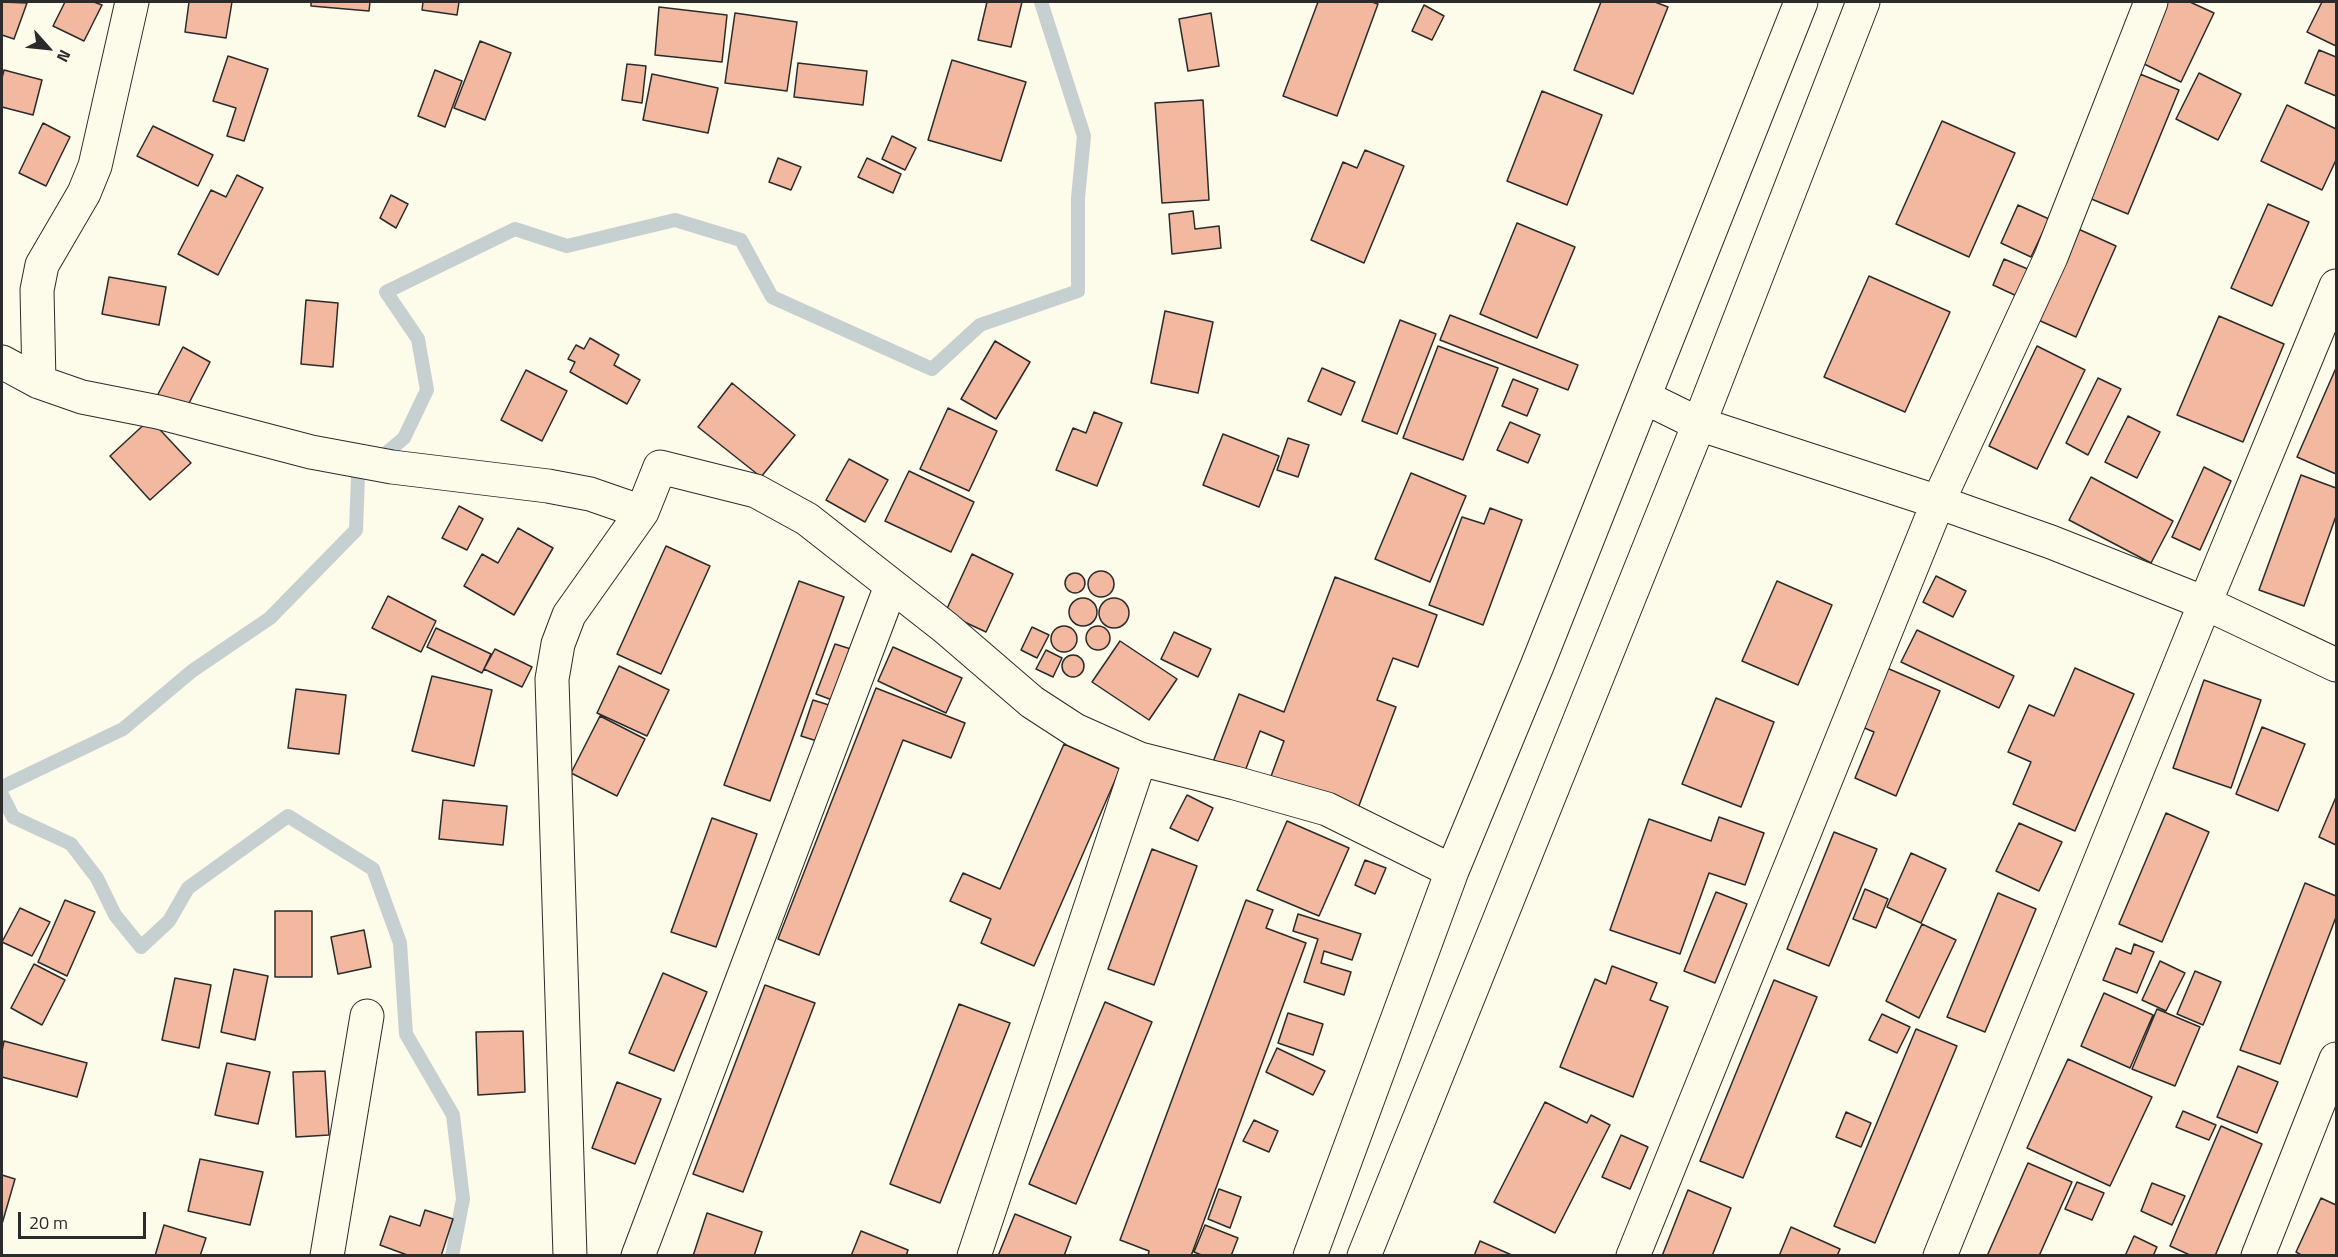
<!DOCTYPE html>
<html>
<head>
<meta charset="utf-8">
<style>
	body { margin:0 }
	#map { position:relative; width:2338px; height:1257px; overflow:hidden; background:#fdfbea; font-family:"Titillium Web",sans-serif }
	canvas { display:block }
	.frame { position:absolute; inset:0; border:3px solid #2b2b2b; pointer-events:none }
	.north { position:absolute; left:18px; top:18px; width:60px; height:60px; -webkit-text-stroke:4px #fdfbea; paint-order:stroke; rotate:117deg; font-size:16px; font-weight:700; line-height:24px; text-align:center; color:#2b2b2b }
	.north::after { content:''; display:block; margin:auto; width:21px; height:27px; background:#2b2b2b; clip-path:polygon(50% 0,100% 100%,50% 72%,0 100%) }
	.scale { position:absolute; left:18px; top:1212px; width:128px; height:27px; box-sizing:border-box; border:3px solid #2b2b2b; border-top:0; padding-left:8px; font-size:18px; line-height:21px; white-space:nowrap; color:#2b2b2b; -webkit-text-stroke:4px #fdfbea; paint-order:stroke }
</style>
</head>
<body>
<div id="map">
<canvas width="2338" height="1257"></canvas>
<div class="frame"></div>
<div class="north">N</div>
<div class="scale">20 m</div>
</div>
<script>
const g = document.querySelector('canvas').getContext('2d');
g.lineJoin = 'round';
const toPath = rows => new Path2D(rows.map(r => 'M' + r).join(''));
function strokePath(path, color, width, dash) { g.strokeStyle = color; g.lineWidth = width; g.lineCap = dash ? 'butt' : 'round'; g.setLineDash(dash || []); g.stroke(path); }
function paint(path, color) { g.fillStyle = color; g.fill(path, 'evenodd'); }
strokePath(toPath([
	[2,787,123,729,192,671,270,618,356,530,358,477,404,438,427,390,418,339,386,292,515,229,567,246,675,220,741,240,772,297,932,369,980,325,1078,291,1078,198,1084,136,1041,2],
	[2,795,13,817,71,844,97,878,115,915,141,947,169,921,188,888,288,816,373,869,400,943,406,1034,453,1115,463,1199,452,1256]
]), '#c7d0d0', 14);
const building = toPath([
	[2,2,27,3,14,39,2,35,2,2],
	[65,2,94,2,102,5,84,41,53,26,65,2],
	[189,2,232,2,226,38,185,32,189,2],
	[311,2,370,2,369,11,311,6,311,2],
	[423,2,459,2,457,15,422,10,423,2],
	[987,2,1022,2,1011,47,978,40,987,2],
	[1318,2,1372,2,1378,4,1337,116,1283,96,1318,2],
	[1601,2,1655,2,1668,7,1633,94,1574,70,1601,2],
	[2167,2,2190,2,2214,13,2181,82,2138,61,2167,2],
	[2322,2,2336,2,2336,46,2307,32,2322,2],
	[1424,5,1444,16,1432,40,1412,31,1424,5],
	[659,7,727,15,722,62,655,55,659,7],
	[735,13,797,22,787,91,725,83,735,13],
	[1211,13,1219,66,1188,71,1179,19,1211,13],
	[480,41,511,53,485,120,454,108,480,41],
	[2319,50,2336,57,2336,96,2305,83,2319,50],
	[228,56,268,69,244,141,227,136,236,108,213,101,228,56],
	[952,60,1026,82,1001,161,928,140,952,60],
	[798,63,867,71,863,105,794,97,798,63],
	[627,64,646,66,642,103,622,100,627,64],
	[4,70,42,80,33,115,2,107,2,78,4,70],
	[435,70,462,81,445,127,418,116,435,70],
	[2199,73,2241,94,2218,140,2176,119,2199,73],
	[652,74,718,88,708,133,643,120,652,74],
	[2140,74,2179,90,2128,214,2089,198,2140,74],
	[1542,91,1602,115,1567,205,1507,181,1542,91],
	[1203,100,1209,200,1162,203,1155,103,1203,100],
	[2287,105,2336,129,2336,160,2322,190,2261,161,2287,105],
	[1942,121,2015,153,1969,257,1896,224,1942,121],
	[43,123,70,137,46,186,19,173,43,123],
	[153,126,213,155,198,186,137,156,153,126],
	[892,136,916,148,905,170,882,159,892,136],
	[1365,150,1404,166,1364,263,1311,240,1343,162,1357,168,1365,150],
	[778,158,801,167,791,190,769,182,778,158],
	[867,158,901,174,893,193,858,177,867,158],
	[237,175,263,188,218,275,178,254,211,190,226,197,237,175],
	[391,195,408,204,396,228,380,218,391,195],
	[2268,204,2309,222,2272,306,2231,288,2268,204],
	[2018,205,2049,219,2031,257,2001,243,2018,205],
	[1193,211,1195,229,1219,226,1221,248,1172,254,1169,214,1193,211],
	[1517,223,1575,247,1537,338,1480,314,1517,223],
	[2076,228,2116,246,2076,337,2036,319,2076,228],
	[2004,259,2030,270,2019,297,1993,285,2004,259],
	[1869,276,1950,312,1905,412,1824,377,1869,276],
	[109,277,166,287,159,325,102,314,109,277],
	[306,300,338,303,333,367,301,364,306,300],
	[1165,311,1213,322,1198,393,1151,383,1165,311],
	[1450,315,1578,365,1568,390,1440,340,1450,315],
	[2219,316,2284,344,2243,442,2177,415,2219,316],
	[1400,320,1436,334,1397,434,1362,421,1400,320],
	[590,338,619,355,614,365,640,380,627,404,570,372,575,362,568,359,576,345,584,349,590,338],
	[995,341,1030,362,996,419,961,399,995,341],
	[1438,346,1498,368,1463,460,1403,438,1438,346],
	[2037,346,2085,370,2037,469,1989,446,2037,346],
	[183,347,210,362,185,411,157,396,183,347],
	[1322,368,1355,382,1341,415,1308,401,1322,368],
	[2336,368,2336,474,2297,457,2336,368],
	[526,370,567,391,542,441,501,420,526,370],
	[2098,378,2121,389,2088,455,2066,443,2098,378],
	[1513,379,1538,389,1527,416,1502,406,1513,379],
	[732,383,795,435,761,477,698,427,732,383],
	[948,408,997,431,969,491,920,469,948,408],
	[1094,412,1122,423,1097,486,1056,470,1073,428,1086,433,1094,412],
	[2128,416,2160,432,2137,478,2105,462,2128,416],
	[150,419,191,463,150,500,110,456,150,419],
	[1510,422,1540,435,1528,463,1497,450,1510,422],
	[1223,434,1279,456,1259,507,1203,485,1223,434],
	[1288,438,1309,445,1298,477,1277,470,1288,438],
	[849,459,888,480,865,522,826,500,849,459],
	[2204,467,2231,481,2200,550,2172,537,2204,467],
	[909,471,974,502,951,552,885,521,909,471],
	[1411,473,1466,496,1430,582,1375,559,1411,473],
	[2301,475,2336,488,2336,516,2304,606,2259,590,2301,475],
	[2091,477,2173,521,2151,563,2069,520,2091,477],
	[459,506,483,519,467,550,442,538,459,506],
	[1490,508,1522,520,1483,625,1429,605,1462,517,1484,524,1490,508],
	[518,528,553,548,514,615,464,586,482,554,498,563,518,528],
	[666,546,710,566,661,674,617,654,666,546],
	[972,554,1013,574,986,632,945,613,972,554],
	'1088 584a13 13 0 1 1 26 0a13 13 0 1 1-26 0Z',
	'1065 583a10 10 0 1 1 20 0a10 10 0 1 1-20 0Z',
	[1936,576,1966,591,1953,617,1923,602,1936,576],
	[1335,577,1437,615,1418,667,1393,658,1377,700,1396,707,1357,811,1270,779,1284,741,1260,731,1244,774,1213,762,1239,694,1284,712,1335,577],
	[799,581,844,597,770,801,724,785,799,581],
	[1777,581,1832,605,1798,685,1742,661,1777,581],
	[388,596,436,621,421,652,372,628,388,596],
	'1069 612a14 14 0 1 1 28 0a14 14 0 1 1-28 0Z',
	'1099 613a15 15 0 1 1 30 0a15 15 0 1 1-30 0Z',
	'1086 638a12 12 0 1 1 24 0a12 12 0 1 1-24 0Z',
	'1051 639a13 13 0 1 1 26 0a13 13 0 1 1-26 0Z',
	[1032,627,1049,635,1037,658,1021,650,1032,627],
	[436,628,491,654,482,673,427,647,436,628],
	[1917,630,2014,676,1999,708,1901,662,1917,630],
	[1174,632,1211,649,1198,677,1161,659,1174,632],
	[1120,641,1177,679,1149,720,1092,682,1120,641],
	[835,644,854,650,835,701,816,694,835,644],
	[893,647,962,678,946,713,878,681,893,647],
	[495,649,532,667,522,687,484,669,495,649],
	[1046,650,1062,658,1053,677,1036,669,1046,650],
	'1062 666a11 11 0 1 1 22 0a11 11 0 1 1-22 0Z',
	[1880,665,1940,691,1896,796,1855,778,1874,732,1855,724,1880,665],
	[619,666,669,690,647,736,597,713,619,666],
	[2075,668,2134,694,2075,831,2013,804,2031,762,2008,752,2029,705,2054,716,2075,668],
	[432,676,492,690,474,766,412,751,432,676],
	[2204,680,2261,700,2231,788,2173,768,2204,680],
	[876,688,965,723,951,758,903,740,819,955,778,939,876,688],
	[296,689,346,695,339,754,288,748,296,689],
	[1716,698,1774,722,1741,807,1682,784,1716,698],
	[813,700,829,705,817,741,801,736,813,700],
	[600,716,645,739,617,796,571,773,600,716],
	[2262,727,2305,744,2278,811,2236,794,2262,727],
	[1064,744,1120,769,1034,966,981,943,991,919,950,901,963,873,1000,889,1064,744],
	[1187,795,1213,808,1198,841,1170,828,1187,795],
	[2336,797,2336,845,2319,837,2336,797],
	[443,800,507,806,503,845,439,839,443,800],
	[2166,813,2209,832,2162,942,2119,924,2166,813],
	[1719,817,1764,833,1745,885,1709,873,1680,954,1610,930,1649,819,1711,841,1719,817],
	[712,818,757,834,716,947,671,932,712,818],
	[1287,821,1349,848,1319,916,1257,890,1287,821],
	[2019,823,2062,842,2039,891,1996,871,2019,823],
	[1834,832,1877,849,1829,966,1787,949,1834,832],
	[1152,849,1197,866,1154,985,1108,969,1152,849],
	[1911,853,1946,869,1921,923,1887,907,1911,853],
	[1365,860,1386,868,1375,894,1355,885,1365,860],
	[2305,883,2336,896,2336,917,2280,1064,2240,1050,2305,883],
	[1865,889,1888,899,1876,928,1853,919,1865,889],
	[1716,892,1747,904,1715,983,1684,971,1716,892],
	[1998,893,2036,909,1985,1032,1947,1017,1998,893],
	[65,900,95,912,67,976,38,962,65,900],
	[1246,900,1273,910,1266,928,1306,943,1191,1256,1148,1256,1149,1251,1120,1240,1246,900],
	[20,908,50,922,32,956,2,942,20,908],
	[275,911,312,911,312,977,275,977,275,911],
	[1298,914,1361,934,1352,960,1324,951,1321,963,1351,972,1344,995,1304,982,1318,939,1293,931,1298,914],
	[1922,924,1956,940,1919,1018,1886,1001,1922,924],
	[364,930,371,967,338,974,331,937,364,930],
	[2134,944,2154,952,2137,993,2103,980,2116,948,2131,954,2134,944],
	[2160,961,2185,973,2166,1011,2142,1000,2160,961],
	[34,964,65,980,42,1025,11,1008,34,964],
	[1612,966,1657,983,1650,1000,1668,1007,1633,1097,1560,1067,1595,979,1606,984,1612,966],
	[234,969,268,976,255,1040,221,1032,234,969],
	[2195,971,2221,982,2203,1025,2177,1014,2195,971],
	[663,973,707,992,674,1071,629,1053,663,973],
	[175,978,211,985,199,1048,162,1040,175,978],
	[1774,980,1817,997,1743,1178,1700,1161,1774,980],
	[765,985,815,1003,743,1192,693,1174,765,985],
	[2104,993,2153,1015,2130,1068,2081,1046,2104,993],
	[1105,1002,1152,1022,1076,1204,1029,1184,1105,1002],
	[959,1004,1010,1023,940,1203,890,1184,959,1004],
	[2157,1009,2200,1027,2175,1086,2132,1069,2157,1009],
	[1288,1013,1323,1024,1313,1055,1278,1043,1288,1013],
	[1882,1014,1910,1027,1897,1053,1869,1040,1882,1014],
	[1916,1029,1957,1046,1875,1243,1834,1226,1916,1029],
	[523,1031,525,1092,478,1095,476,1032,523,1031],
	[4,1041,87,1063,77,1097,2,1077,2,1051,4,1041],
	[1277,1048,1325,1071,1313,1095,1266,1072,1277,1048],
	[2068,1059,2152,1097,2110,1186,2027,1148,2068,1059],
	[227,1063,270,1072,258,1124,215,1115,227,1063],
	[2238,1066,2278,1082,2257,1133,2217,1117,2238,1066],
	[325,1071,329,1135,296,1137,293,1072,325,1071],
	[617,1082,661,1099,635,1164,592,1148,617,1082],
	[1545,1102,1587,1123,1591,1115,1610,1125,1555,1233,1494,1202,1545,1102],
	[2183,1111,2216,1125,2209,1140,2176,1127,2183,1111],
	[1846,1112,1871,1123,1861,1147,1836,1137,1846,1112],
	[1254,1120,1278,1131,1269,1152,1243,1141,1254,1120],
	[2221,1126,2262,1144,2215,1256,2192,1256,2170,1246,2221,1126],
	[1621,1135,1648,1147,1630,1189,1602,1177,1621,1135],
	[200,1159,263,1172,250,1225,188,1211,200,1159],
	[2028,1163,2072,1182,2039,1256,1987,1256,2028,1163],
	[2,1175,15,1179,2,1224,2,1175],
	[2077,1182,2104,1193,2092,1220,2065,1209,2077,1182],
	[2152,1183,2185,1196,2172,1225,2141,1211,2152,1183],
	[1219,1189,1241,1197,1230,1228,1208,1219,1219,1189],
	[1688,1190,1731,1208,1712,1256,1662,1256,1688,1190],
	[2321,1198,2336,1205,2336,1256,2303,1256,2296,1252,2321,1198],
	[425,1210,453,1219,441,1256,410,1256,380,1245,390,1216,420,1226,425,1210],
	[707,1213,762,1232,754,1256,693,1256,707,1213],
	[1015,1214,1071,1237,1064,1256,998,1256,1015,1214],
	[164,1225,206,1238,200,1256,155,1256,164,1225],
	[1205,1225,1238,1238,1231,1256,1204,1256,1194,1252,1205,1225],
	[1791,1227,1840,1249,1837,1256,1779,1256,1791,1227],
	[861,1231,908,1250,906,1256,851,1256,861,1231],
	[2134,1236,2157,1247,2153,1256,2125,1256,2134,1236],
	[1480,1241,1514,1256,1474,1256,1480,1241]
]);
paint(building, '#f2b8a0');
strokePath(building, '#2b2b2b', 1.5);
const minor = toPath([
	[2,362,39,382,82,397,158,412,311,452,392,467,548,486,590,494,642,512],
	[39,382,37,290,42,265,84,193,95,166,132,2],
	[1644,397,1699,424,1938,502,2051,542,2205,603,2336,665],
	[327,1256,367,1016],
	[570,1256,552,679,558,644,569,615,642,512,660,467,756,491,807,519,946,628,1032,702,1075,730,1140,759,1235,783,1327,809,1452,871],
	[638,1256,891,586],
	[974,1256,1140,759],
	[1310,1256,1452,871,1537,666,1801,2],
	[1364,1256,1699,424,1863,2],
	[1633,1256,1938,502,2051,257,2151,2],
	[1940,1256,2205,603,2336,286],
	[2258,1256,2336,1059]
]);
strokePath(minor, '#2b2b2b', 35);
strokePath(minor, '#fdfbea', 33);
</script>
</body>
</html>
